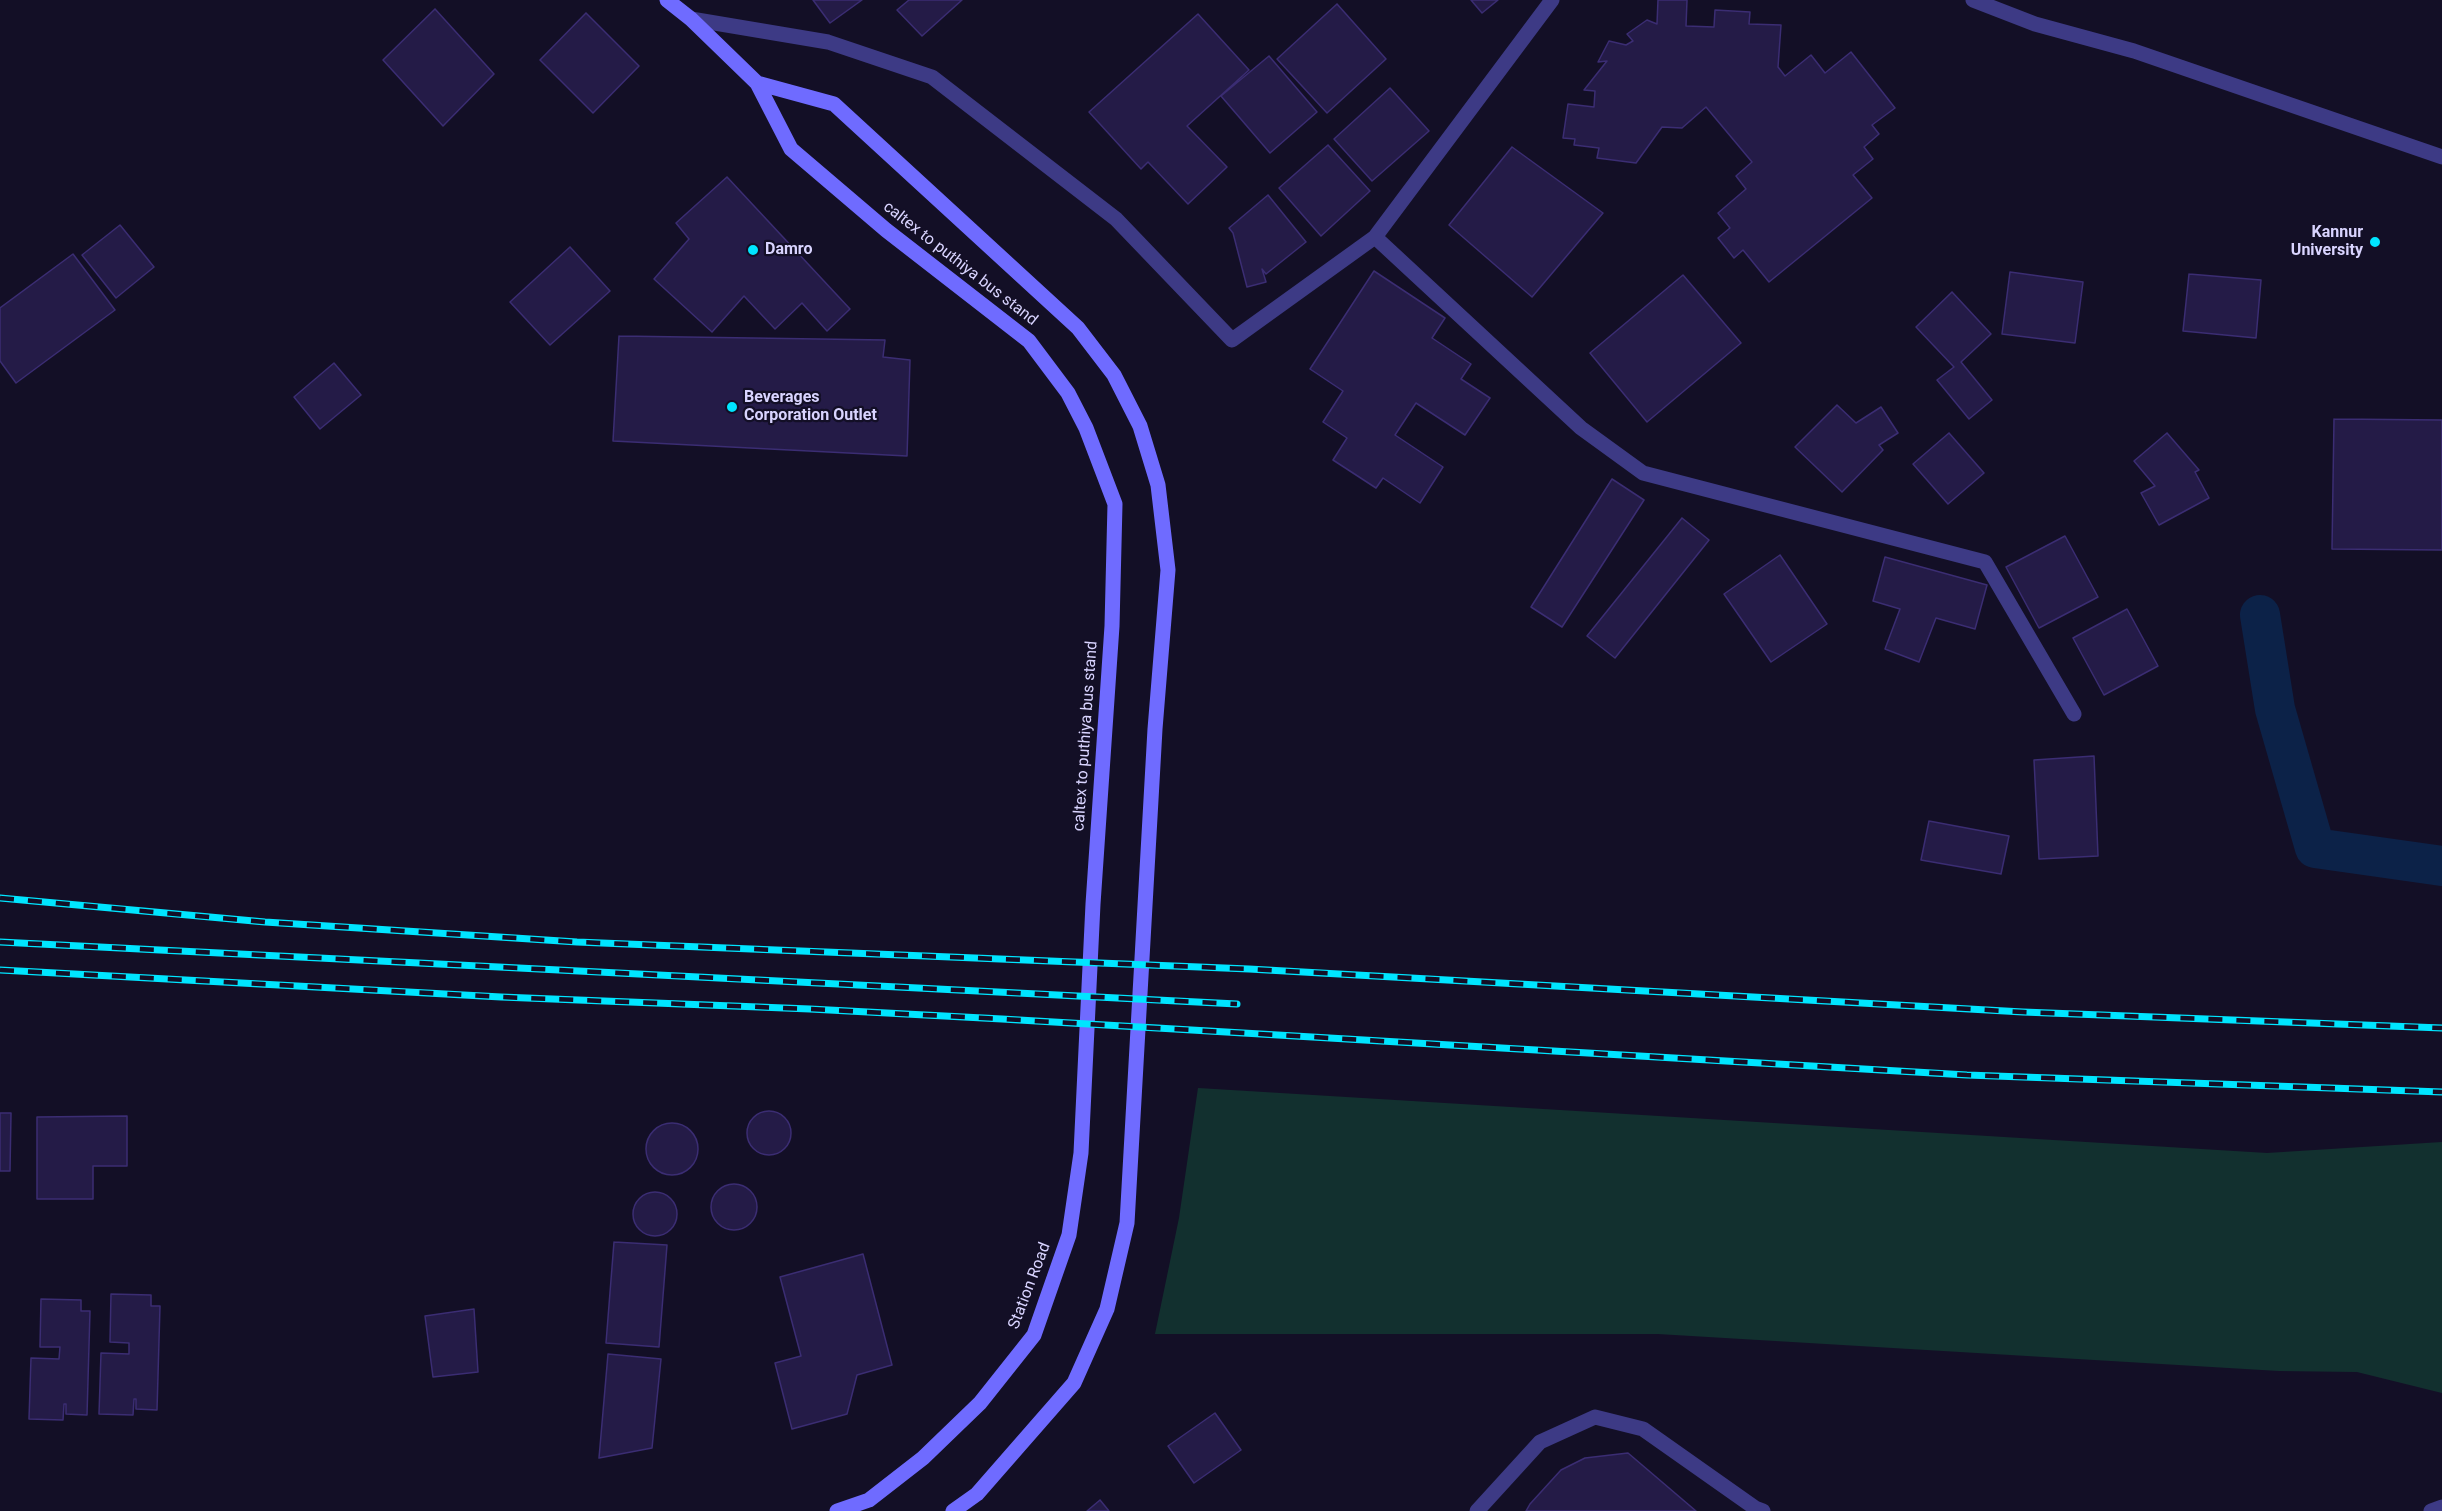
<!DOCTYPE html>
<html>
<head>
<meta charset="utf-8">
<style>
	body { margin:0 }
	canvas { display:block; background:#130f26 }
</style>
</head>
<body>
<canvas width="2442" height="1511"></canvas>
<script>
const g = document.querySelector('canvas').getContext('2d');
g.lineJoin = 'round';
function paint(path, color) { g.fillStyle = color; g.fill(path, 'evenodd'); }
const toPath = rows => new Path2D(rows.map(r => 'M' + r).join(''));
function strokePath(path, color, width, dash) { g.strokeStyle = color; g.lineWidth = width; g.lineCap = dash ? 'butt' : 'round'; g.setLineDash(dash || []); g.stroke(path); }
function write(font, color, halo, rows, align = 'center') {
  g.font = font + ' Roboto,sans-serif'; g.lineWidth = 4.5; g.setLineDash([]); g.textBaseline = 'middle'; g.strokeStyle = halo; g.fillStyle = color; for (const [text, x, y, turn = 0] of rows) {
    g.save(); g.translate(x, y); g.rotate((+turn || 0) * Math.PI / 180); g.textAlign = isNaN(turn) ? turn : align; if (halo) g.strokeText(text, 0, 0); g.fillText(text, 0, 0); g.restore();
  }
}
paint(toPath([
	[1198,1088,2267,1153,2442,1142,2442,1393,2357,1372,2279,1371,1658,1334,1155,1334,1179,1218]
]), '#12302f');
strokePath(toPath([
	[2260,615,2275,709,2315,848,2442,866]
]), '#0c2248', 40);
const building = toPath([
	[813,0,862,0,830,23,813,0],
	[909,0,962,0,922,36,897,10,909,0],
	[1471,0,1498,0,1482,13,1471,0],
	[1658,0,1687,0,1686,26,1714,27,1715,10,1750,12,1749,24,1781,25,1778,67,1785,76,1811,55,1825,73,1851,52,1895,108,1872,125,1879,134,1864,147,1873,159,1853,175,1872,198,1769,282,1743,250,1734,258,1718,238,1730,228,1718,213,1746,189,1736,176,1752,162,1706,107,1682,128,1662,127,1636,163,1597,158,1599,148,1574,145,1575,139,1563,138,1568,104,1594,107,1595,91,1584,90,1607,61,1598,62,1609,41,1626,45,1633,41,1627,34,1647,20,1657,24,1658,0],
	[1337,4,1386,59,1327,113,1277,59,1337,4],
	[435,9,494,74,443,126,383,60,435,9],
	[586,13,639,66,593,113,540,60,586,13],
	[1198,14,1249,70,1187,126,1227,167,1188,204,1148,162,1141,169,1089,112,1198,14],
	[1269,56,1317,112,1270,153,1221,96,1269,56],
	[1390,88,1429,131,1372,181,1334,139,1390,88],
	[1328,145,1370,191,1321,236,1279,188,1328,145],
	[1512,147,1603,213,1532,297,1449,225,1512,147],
	[727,177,850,309,827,331,802,303,775,329,744,296,712,332,654,279,689,239,676,223,727,177],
	[1268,195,1306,242,1266,274,1262,269,1266,282,1247,287,1233,233,1229,228,1268,195],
	[120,225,154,267,116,298,82,255,120,225],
	[570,247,610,291,550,345,510,302,570,247],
	[73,254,115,310,16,383,0,361,0,308,73,254],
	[1374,271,1445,318,1432,338,1471,364,1461,379,1490,398,1465,435,1416,403,1395,435,1443,467,1420,503,1383,478,1376,488,1333,460,1347,438,1323,422,1343,391,1310,369,1374,271],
	[2010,272,2083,282,2075,343,2002,334,2010,272],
	[2189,274,2261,280,2256,338,2183,331,2189,274],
	[1683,275,1741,343,1647,422,1590,353,1683,275],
	[1952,292,1991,334,1961,362,1992,400,1969,419,1937,380,1954,367,1916,327,1952,292],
	[619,336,885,340,883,357,910,360,907,456,613,441,619,336],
	[334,363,361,395,320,429,294,397,334,363],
	[1837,405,1856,423,1881,407,1898,433,1879,445,1883,450,1842,492,1795,447,1837,405],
	[2334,419,2442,420,2442,550,2332,549,2334,419],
	[1949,433,1984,473,1948,504,1913,464,1949,433],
	[2167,433,2199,470,2195,472,2209,498,2159,525,2141,493,2155,486,2134,461,2167,433],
	[1612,479,1644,500,1562,627,1531,607,1612,479],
	[1682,518,1709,540,1615,658,1587,636,1682,518],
	[2065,536,2098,597,2039,628,2006,567,2065,536],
	[1780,555,1827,624,1771,662,1724,594,1780,555],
	[1885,557,1987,585,1975,629,1936,618,1919,662,1885,649,1900,609,1873,601,1885,557],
	[2127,609,2158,666,2104,695,2073,638,2127,609],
	[2094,756,2098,856,2039,859,2034,760,2094,756],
	[1929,821,2009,836,2001,874,1921,860,1929,821],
	'747 1133a22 22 0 1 1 44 0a22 22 0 1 1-44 0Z',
	[0,1113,11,1113,10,1171,0,1171,0,1113],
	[127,1116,127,1166,93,1166,93,1199,37,1199,37,1117,127,1116],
	'646 1149a26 26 0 1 1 52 0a26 26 0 1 1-52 0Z',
	'711 1207a23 23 0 1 1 46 0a23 23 0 1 1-46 0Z',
	'633 1214a22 22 0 1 1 44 0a22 22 0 1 1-44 0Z',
	[614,1242,667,1245,659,1347,606,1343,614,1242],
	[863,1254,892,1365,857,1375,847,1414,792,1429,775,1363,801,1356,780,1277,863,1254],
	[111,1294,151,1295,151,1306,160,1306,157,1410,136,1409,136,1399,134,1399,133,1415,99,1414,101,1353,129,1354,129,1343,110,1342,111,1294],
	[41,1299,81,1300,81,1311,90,1311,87,1415,66,1414,66,1404,64,1404,63,1420,29,1419,31,1358,59,1359,60,1347,40,1347,41,1299],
	[474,1309,478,1372,433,1377,425,1316,474,1309],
	[608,1354,661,1359,652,1448,599,1458,608,1354],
	[1215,1413,1241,1450,1194,1483,1168,1446,1215,1413],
	[1628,1453,1696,1511,1526,1511,1530,1504,1561,1470,1585,1458,1628,1453],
	[1100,1500,1109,1511,1087,1511,1100,1500]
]);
paint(building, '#241b47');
strokePath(building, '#3b2d73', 1.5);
strokePath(toPath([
	[1973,0,2035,24,2134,51,2442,157],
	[1477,1511,1540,1442,1595,1417,1643,1429,1755,1508,1763,1511],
	[2431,1511,2442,1507]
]), '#3d3a85', 15);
strokePath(toPath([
	[691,19,828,42,932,77,1116,219,1232,340,1375,237,1552,0],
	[1375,237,1581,428,1643,473,1985,562,2074,714]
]), '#3d3a85', 15);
strokePath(toPath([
	[667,0,691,19,757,83,791,149,886,230,1029,341,1068,393,1086,428,1115,504,1112,626,1093,904,1081,1153,1069,1235,1034,1335,980,1403,923,1458,869,1500,837,1511],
	[757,83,834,104,1078,328,1114,375,1140,426,1158,485,1168,570,1155,729,1127,1223,1107,1309,1074,1383,977,1494,953,1511]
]), '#6f6bff', 15);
const rail = toPath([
	[0,898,265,922,577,942,1249,969,2023,1012,2442,1028],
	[0,942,1237,1004],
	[0,970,501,997,810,1009,1002,1019,1967,1075,2442,1092]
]);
strokePath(rail, '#00e5ff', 7);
strokePath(rail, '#130f26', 4.5, [14]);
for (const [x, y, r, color] of [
	[2375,242,6,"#00e5ff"],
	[753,250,6,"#00e5ff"],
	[732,407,6,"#00e5ff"]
]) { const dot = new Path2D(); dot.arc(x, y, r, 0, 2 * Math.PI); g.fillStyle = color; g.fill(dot); strokePath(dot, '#130f26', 2); }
write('bold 16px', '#d9d4ff', '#130f26', [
	["Kannur",2363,233,"right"],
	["University",2363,251,"right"],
	["Damro",765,250],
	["Beverages",744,398],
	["Corporation Outlet",744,416]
], 'left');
write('16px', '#d9d4ff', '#130f26', [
	["caltex to puthiya bus stand",960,264,38],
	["caltex to puthiya bus stand",1086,736,-86],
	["Station Road",1030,1286,-69]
]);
</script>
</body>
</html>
